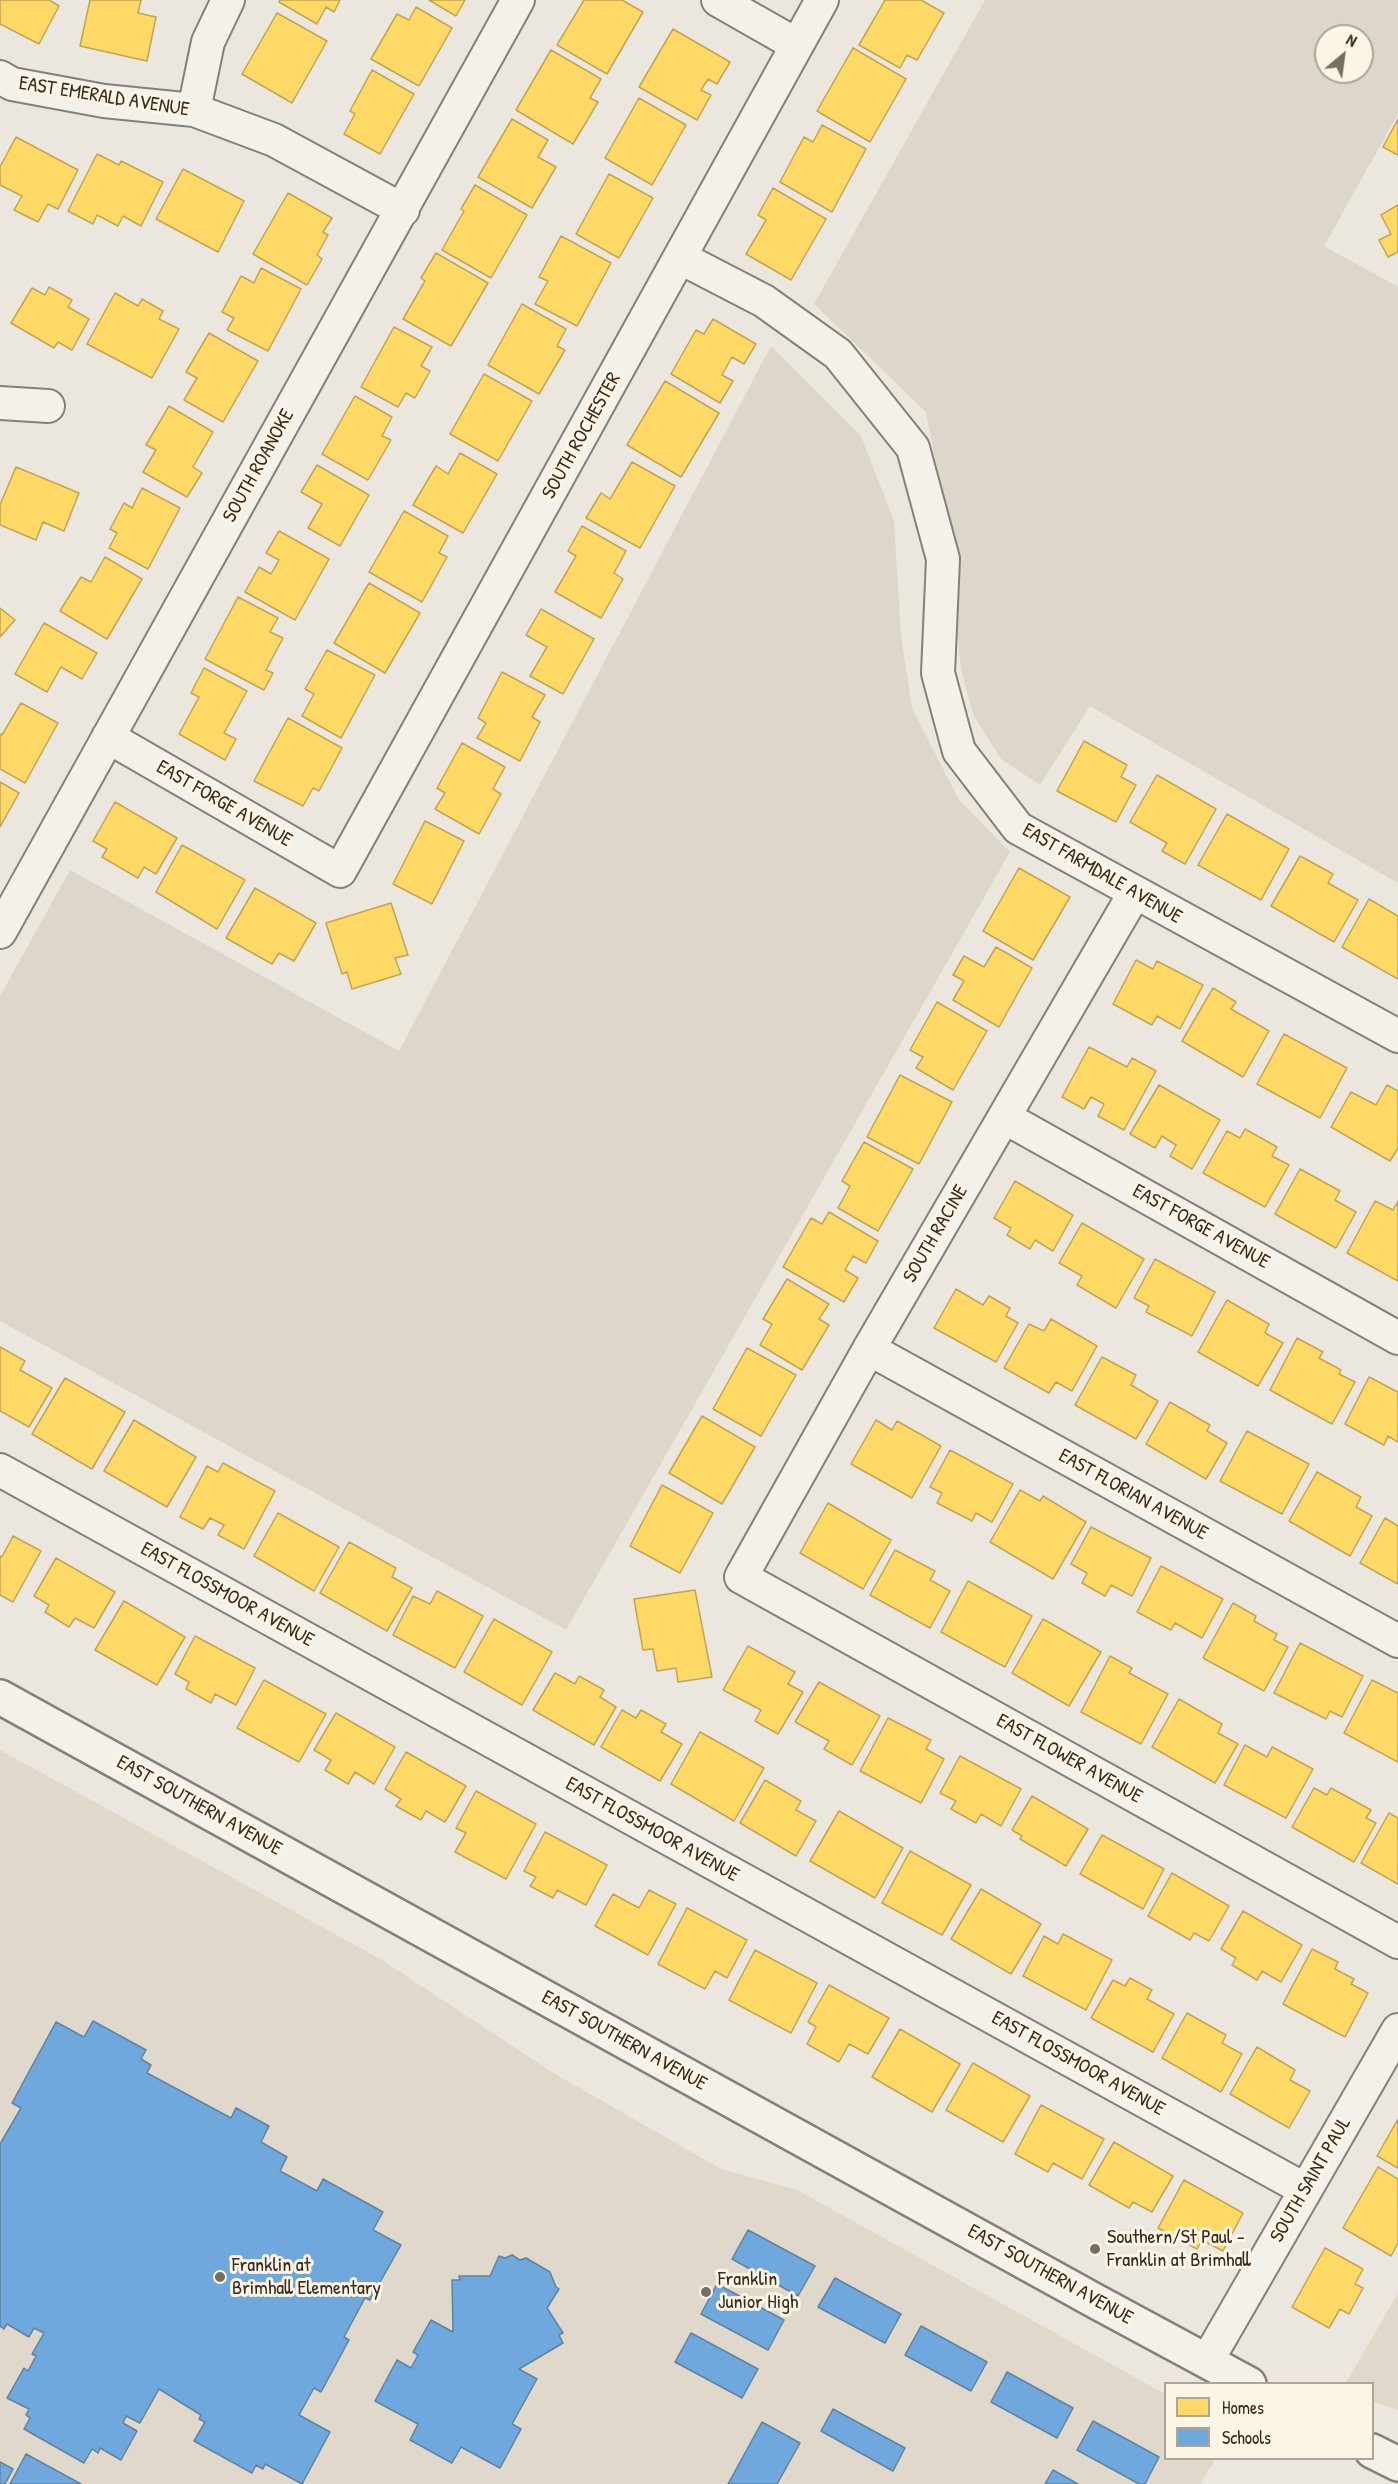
<!DOCTYPE html>
<html>
<head>
<meta charset="utf-8">
<style>
	body { margin:0 }
	#map { position:relative; width:1398px; height:2484px; overflow:hidden; background:#ebe7de; font-family:"Patrick Hand",sans-serif }
	canvas { display:block }
	.legend { position:absolute; left:1164px; top:2382px; width:210px; height:78px; box-sizing:border-box; background:#fcf5e5; border:2px solid #afa495; margin:0; padding:8px 10px; list-style:none; font-size:18px; color:#3b2a1e }
	.legend li { display:flex; align-items:center; gap:12px; height:30px }
	.legend b { width:30px; border:2px solid #afa495 }
	.north { position:absolute; left:1314px; top:24px; width:60px; height:60px; box-sizing:border-box; background:#fcf5e5; border:2px solid #afa495; border-radius:50%; rotate:29deg; font-size:16px; font-weight:700; line-height:24px; text-align:center; color:#3b2a1e }
	.north::after { content:''; display:block; margin:auto; width:21px; height:27px; background:#796c61; clip-path:polygon(50% 0,100% 100%,50% 72%,0 100%) }
</style>
</head>
<body>
<div id="map">
<canvas width="1398" height="2484"></canvas>
<ul class="legend">
<li><b style="height:16px;background:#ffd966"></b>Homes</li>
<li><b style="height:16px;background:#6fa8dc"></b>Schools</li>
</ul>
<div class="north">N</div>
</div>
<script>
const g = document.querySelector('canvas').getContext('2d');
g.lineJoin = 'round';
function paint(path, color) { g.fillStyle = color; g.fill(path, 'evenodd'); }
const toPath = rows => new Path2D(rows.map(r => 'M' + r).join(''));
function strokePath(path, color, width, dash) { g.strokeStyle = color; g.lineWidth = width; g.lineCap = dash ? 'butt' : 'round'; g.setLineDash(dash || []); g.stroke(path); }
function write(font, color, halo, rows, align = 'center') {
  g.font = font + ' "Patrick Hand",sans-serif'; g.lineWidth = 6; g.setLineDash([]); g.textBaseline = 'middle'; g.strokeStyle = halo; g.fillStyle = color; for (const [text, x, y, turn = 0] of rows) {
    g.save(); g.translate(x, y); g.rotate((+turn || 0) * Math.PI / 180); g.textAlign = isNaN(turn) ? turn : align; if (halo) g.strokeText(text, 0, 0); g.fillText(text, 0, 0); g.restore();
  }
}
paint(toPath([
	[0,1750,382,1960,550,2071,721,2169,797,2190,1165,2394,1166,2458,1215,2459,1200,2484,0,2484],
	[1398,2293,1398,2410,1373,2402,1372,2384,1346,2383]
]), '#dfd8cb');
paint(toPath([
	[985,0,1398,0,1398,114,1324,246,1398,287,1398,883,1090,706,1040,785,1001,759,973,715,961,669,945,512,926,412,814,304],
	[1326,36,1362,36,1362,72,1326,72],
	[771,346,861,436,894,521,901,635,912,708,959,800,1010,852,566,1630,0,1321,0,996,70,870,399,1051]
]), '#ddd6ca');
const homes = toPath([
	[0,0,49,0,59,6,39,44,0,24,0,0],
	[90,0,141,0,138,13,156,17,147,61,80,46,90,0],
	[280,0,340,0,334,12,326,7,317,24,279,2,280,0],
	[429,0,465,0,456,16,429,0],
	[584,0,622,0,643,12,607,74,557,45,584,0],
	[885,0,921,0,944,13,917,60,907,55,900,68,859,45,885,0],
	[416,7,452,28,419,86,371,59,397,14,409,20,416,7],
	[277,13,327,41,292,103,242,74,277,13],
	[673,29,730,62,717,84,708,79,701,90,711,95,697,120,639,87,673,29],
	[853,48,906,79,870,142,817,111,853,48],
	[551,50,601,79,590,98,598,102,573,144,516,110,551,50],
	[372,70,414,94,380,154,344,134,355,114,350,111,372,70],
	[639,98,686,125,652,185,605,158,639,98],
	[512,119,548,140,538,157,556,167,532,208,478,177,512,119],
	[1398,119,1398,155,1383,147,1398,119],
	[822,125,866,149,832,212,780,182,804,137,813,142,822,125],
	[16,137,78,170,58,209,48,204,38,222,14,210,22,196,0,185,0,167,16,137],
	[97,154,119,165,121,161,163,182,141,226,123,216,118,226,97,215,93,224,68,211,97,154],
	[183,169,244,201,218,252,156,219,183,169],
	[609,174,653,198,619,258,576,234,609,174],
	[475,185,527,215,491,278,442,250,464,211,461,209,475,185],
	[773,188,826,219,791,280,746,254,766,220,758,215,773,188],
	[288,193,332,218,323,232,328,235,317,255,322,259,307,285,253,254,288,193],
	[1398,205,1398,252,1388,257,1379,240,1391,234,1381,215,1398,205],
	[561,236,611,263,577,326,535,304,548,281,539,277,561,236],
	[436,253,488,283,451,346,403,319,425,281,421,278,436,253],
	[261,268,301,289,268,351,227,330,234,318,222,312,241,276,254,283,261,268],
	[49,287,72,300,68,307,89,319,72,350,58,342,54,348,11,323,32,288,45,295,49,287],
	[115,293,138,306,142,299,163,311,159,319,179,329,152,378,87,344,115,293],
	[522,304,566,329,557,346,565,350,539,394,488,365,522,304],
	[713,319,756,344,744,364,732,357,722,375,733,381,720,403,671,374,696,330,704,334,713,319],
	[394,327,432,347,421,366,430,371,415,398,406,393,398,407,361,387,394,327],
	[209,333,258,361,223,422,184,400,197,378,186,372,209,333],
	[484,374,532,401,498,461,450,434,484,374],
	[665,381,719,413,681,477,627,445,665,381],
	[355,396,392,417,382,436,391,440,368,480,322,454,355,396],
	[169,406,213,432,193,467,202,473,187,497,143,472,156,450,146,445,169,406],
	[460,453,497,474,463,533,413,505,436,466,448,474,460,453],
	[632,462,675,486,640,548,586,518,601,493,610,499,632,462],
	[317,465,369,495,340,546,308,528,322,504,301,492,317,465],
	[16,467,79,493,64,531,43,522,36,540,0,525,0,505,16,467],
	[142,488,180,508,148,569,109,548,117,533,110,529,124,503,132,508,142,488],
	[404,511,448,536,439,553,447,557,422,602,369,572,404,511],
	[582,526,626,551,614,573,623,579,601,618,555,592,576,556,568,551,582,526],
	[279,531,329,559,295,620,245,592,259,567,271,574,279,560,266,553,279,531],
	[105,557,142,579,107,639,60,611,81,577,91,582,105,557],
	[369,583,420,613,385,673,334,643,369,583],
	[238,597,278,618,270,632,283,638,266,670,273,673,264,690,205,659,238,597],
	[0,608,15,620,0,637,0,608],
	[541,609,594,639,563,694,530,676,547,647,526,635,541,609],
	[44,623,97,653,82,679,61,667,47,692,15,674,44,623],
	[327,650,375,675,341,738,302,716,314,694,305,689,327,650],
	[204,668,247,691,224,733,236,739,225,760,179,734,199,697,191,693,204,668],
	[502,672,545,695,532,717,540,722,520,761,477,738,486,723,478,718,502,672],
	[21,703,58,723,25,783,0,769,0,734,2,735,21,703],
	[288,718,342,748,319,791,313,788,303,806,254,781,288,718],
	[1084,741,1127,765,1121,777,1136,785,1116,822,1057,791,1084,741],
	[462,743,505,767,493,789,501,794,479,834,435,809,445,793,437,788,462,743],
	[1157,775,1216,809,1185,864,1162,851,1167,843,1130,822,1157,775],
	[0,782,19,793,0,827,0,782],
	[115,802,177,838,156,874,144,867,138,878,102,857,107,849,93,841,115,802],
	[1227,814,1289,849,1261,900,1198,865,1227,814],
	[425,821,464,841,432,904,393,884,425,821],
	[182,845,245,880,217,929,156,892,182,845],
	[1300,856,1333,874,1328,883,1358,900,1334,942,1271,906,1300,856],
	[1019,868,1070,897,1033,960,983,931,1019,868],
	[255,888,316,923,294,961,279,953,272,964,226,938,255,888],
	[1369,899,1398,916,1398,979,1342,947,1369,899],
	[391,903,408,955,395,958,401,974,352,989,347,972,342,974,326,923,391,903],
	[996,947,1032,968,999,1027,953,1000,964,981,953,975,964,956,984,967,996,947],
	[1136,960,1153,969,1157,961,1203,985,1180,1029,1157,1016,1152,1025,1113,1004,1136,960],
	[1213,988,1236,1002,1231,1009,1269,1031,1243,1077,1182,1041,1213,988],
	[937,1002,987,1031,953,1090,916,1068,923,1057,910,1050,937,1002],
	[1284,1034,1347,1068,1320,1118,1257,1084,1284,1034],
	[1089,1047,1127,1067,1132,1058,1156,1071,1124,1130,1098,1116,1104,1104,1091,1097,1084,1109,1062,1097,1089,1047],
	[900,1075,952,1102,919,1164,867,1137,900,1075],
	[1159,1085,1220,1120,1192,1169,1170,1156,1176,1145,1162,1136,1155,1148,1130,1134,1159,1085],
	[1387,1085,1398,1091,1398,1148,1390,1161,1331,1127,1351,1092,1376,1105,1387,1085],
	[1245,1129,1277,1147,1272,1156,1289,1165,1265,1207,1203,1173,1227,1131,1240,1138,1245,1129],
	[864,1142,913,1169,878,1231,838,1208,850,1186,842,1181,864,1142],
	[1300,1169,1340,1191,1335,1200,1356,1212,1336,1248,1275,1214,1300,1169],
	[1015,1181,1073,1215,1053,1251,1035,1240,1030,1249,1007,1235,1011,1228,994,1218,1015,1181],
	[1375,1201,1393,1210,1398,1201,1398,1281,1347,1253,1375,1201],
	[829,1212,878,1241,866,1263,853,1256,845,1270,858,1278,844,1302,783,1267,811,1218,822,1224,829,1212],
	[1082,1223,1144,1259,1116,1308,1077,1285,1082,1276,1059,1263,1082,1223],
	[1155,1259,1215,1292,1192,1336,1146,1312,1149,1306,1134,1298,1155,1259],
	[787,1279,829,1304,819,1319,829,1325,802,1370,760,1345,772,1324,763,1319,787,1279],
	[956,1289,983,1305,989,1296,1010,1308,1006,1316,1018,1323,996,1362,934,1328,956,1289],
	[1227,1300,1269,1324,1265,1333,1283,1343,1258,1386,1198,1352,1227,1300],
	[1051,1319,1097,1346,1072,1391,1056,1382,1049,1393,1004,1368,1029,1324,1044,1331,1051,1319],
	[1297,1338,1323,1352,1319,1358,1341,1370,1339,1374,1355,1382,1332,1424,1270,1390,1297,1338],
	[0,1347,25,1361,20,1370,52,1388,29,1427,0,1411,0,1347],
	[747,1348,796,1375,761,1436,713,1409,747,1348],
	[1102,1357,1136,1375,1131,1385,1158,1401,1136,1439,1075,1405,1102,1357],
	[1369,1377,1398,1392,1398,1442,1388,1436,1384,1445,1345,1424,1369,1377],
	[65,1378,125,1412,92,1469,32,1434,65,1378],
	[1170,1402,1210,1425,1207,1431,1227,1443,1206,1479,1146,1444,1170,1402],
	[702,1416,755,1447,722,1504,669,1473,702,1416],
	[134,1420,196,1457,167,1507,104,1471,134,1420],
	[876,1420,892,1430,897,1421,941,1446,912,1498,851,1464,876,1420],
	[1247,1431,1309,1464,1282,1514,1220,1481,1247,1431],
	[950,1450,1013,1484,992,1522,976,1513,972,1521,937,1503,942,1493,930,1487,950,1450],
	[223,1463,275,1491,244,1549,218,1535,224,1525,210,1518,203,1529,180,1517,207,1466,218,1472,223,1463],
	[1317,1472,1361,1497,1356,1507,1372,1516,1350,1556,1289,1521,1317,1472],
	[662,1485,713,1513,680,1573,630,1546,662,1485],
	[1020,1490,1040,1501,1043,1496,1086,1522,1053,1579,990,1542,1020,1490],
	[828,1503,891,1540,863,1589,800,1553,828,1503],
	[278,1513,339,1547,314,1591,254,1556,278,1513],
	[1385,1518,1398,1526,1398,1584,1360,1563,1385,1518],
	[1091,1527,1151,1558,1132,1596,1111,1585,1105,1596,1082,1583,1087,1573,1071,1564,1091,1527],
	[13,1536,41,1551,13,1602,0,1595,0,1556,2,1557,13,1536],
	[349,1542,396,1568,392,1577,412,1588,387,1631,320,1593,349,1542],
	[895,1550,935,1571,930,1580,950,1591,930,1628,870,1595,895,1550],
	[56,1558,115,1592,94,1628,75,1618,69,1627,45,1612,49,1605,34,1596,56,1558],
	[1161,1566,1223,1599,1202,1638,1175,1623,1171,1630,1137,1612,1161,1566],
	[968,1581,1032,1616,1005,1667,941,1632,968,1581],
	[695,1590,712,1677,678,1682,676,1668,657,1671,653,1649,643,1650,634,1599,695,1590],
	[437,1591,483,1616,455,1668,393,1635,413,1596,430,1604,437,1591],
	[124,1601,185,1637,157,1685,95,1650,124,1601],
	[1233,1603,1256,1616,1254,1621,1277,1634,1274,1640,1288,1647,1264,1691,1203,1658,1233,1603],
	[494,1619,552,1652,522,1705,464,1672,494,1619],
	[1043,1619,1101,1652,1069,1706,1012,1673,1043,1619],
	[195,1636,255,1668,236,1705,215,1694,211,1703,186,1689,189,1682,175,1674,195,1636],
	[1300,1643,1363,1676,1342,1717,1330,1711,1326,1719,1274,1693,1300,1643],
	[748,1646,795,1672,788,1684,803,1692,778,1734,755,1721,761,1710,723,1690,748,1646],
	[1110,1656,1132,1668,1129,1673,1168,1694,1141,1744,1081,1712,1110,1656],
	[555,1673,575,1684,579,1676,604,1690,600,1697,616,1707,594,1745,533,1710,555,1673],
	[264,1680,326,1714,299,1762,237,1728,264,1680],
	[1372,1680,1398,1693,1398,1762,1344,1733,1372,1680],
	[819,1682,880,1716,852,1765,824,1749,829,1741,795,1722,819,1682],
	[1179,1699,1222,1724,1218,1733,1238,1744,1215,1783,1152,1747,1179,1699],
	[622,1710,636,1718,641,1710,666,1724,661,1732,682,1744,660,1781,601,1747,622,1710],
	[336,1713,395,1747,374,1784,355,1772,348,1784,325,1770,331,1760,314,1750,336,1713],
	[888,1718,931,1740,926,1749,944,1759,921,1803,860,1771,888,1718],
	[700,1732,764,1768,734,1821,671,1784,700,1732],
	[1245,1745,1267,1757,1272,1747,1313,1769,1286,1818,1224,1785,1245,1745],
	[406,1752,466,1786,445,1822,426,1811,421,1820,396,1806,401,1799,385,1789,406,1752],
	[960,1756,1021,1789,1001,1826,981,1814,976,1823,951,1809,956,1801,940,1793,960,1756],
	[765,1780,801,1801,796,1810,816,1821,796,1856,740,1823,765,1780],
	[1314,1788,1327,1795,1331,1788,1371,1810,1366,1818,1376,1823,1354,1862,1292,1827,1314,1788],
	[476,1791,536,1824,506,1879,455,1852,466,1833,456,1828,476,1791],
	[1032,1796,1088,1829,1066,1866,1020,1839,1022,1836,1012,1830,1032,1796],
	[839,1811,903,1848,875,1898,810,1861,839,1811],
	[1389,1813,1398,1818,1398,1884,1361,1863,1389,1813],
	[545,1832,607,1865,586,1905,557,1890,553,1898,530,1886,536,1877,524,1871,545,1832],
	[1102,1835,1164,1869,1143,1909,1080,1874,1102,1835],
	[910,1851,971,1885,942,1935,882,1903,910,1851],
	[1172,1873,1229,1906,1209,1941,1194,1933,1190,1940,1148,1916,1172,1873],
	[981,1889,1041,1924,1011,1974,951,1939,981,1889],
	[649,1890,676,1904,648,1955,595,1926,613,1894,639,1908,649,1890],
	[687,1908,747,1940,727,1978,715,1971,705,1989,658,1964,687,1908],
	[1243,1911,1302,1945,1281,1982,1262,1971,1257,1980,1232,1965,1236,1958,1221,1949,1243,1911],
	[1063,1934,1112,1960,1086,2010,1023,1976,1044,1936,1058,1944,1063,1934],
	[1312,1949,1338,1962,1335,1969,1354,1979,1351,1984,1368,1993,1345,2037,1283,2004,1312,1949],
	[755,1950,817,1983,791,2033,729,2000,755,1950],
	[1130,1978,1152,1990,1147,1999,1174,2014,1153,2052,1091,2018,1113,1980,1125,1986,1130,1978],
	[829,1985,889,2018,868,2054,849,2044,839,2062,807,2044,816,2027,808,2022,829,1985],
	[1187,2013,1226,2035,1222,2043,1242,2054,1221,2092,1162,2058,1187,2013],
	[900,2029,960,2064,932,2112,872,2077,900,2029],
	[1257,2047,1295,2070,1290,2080,1310,2091,1289,2128,1230,2094,1257,2047],
	[973,2063,1030,2096,1003,2142,946,2110,973,2063],
	[1041,2105,1104,2139,1082,2179,1053,2163,1048,2172,1015,2154,1041,2105],
	[1398,2119,1398,2168,1377,2156,1398,2119],
	[1114,2142,1173,2176,1152,2212,1133,2202,1129,2208,1089,2185,1114,2142],
	[1378,2167,1398,2179,1398,2243,1391,2256,1343,2228,1378,2167],
	[1184,2180,1243,2213,1223,2251,1202,2240,1197,2249,1158,2228,1184,2180],
	[1325,2248,1363,2269,1355,2284,1363,2288,1349,2314,1340,2309,1329,2328,1292,2307,1325,2248]
]);
paint(homes, '#ffd966');
strokePath(homes, '#c4a450', 1.5);
const schools = toPath([
	[93,2021,146,2050,141,2059,151,2065,147,2073,231,2118,236,2108,269,2126,261,2142,287,2157,280,2171,317,2191,323,2179,383,2212,373,2230,401,2245,370,2300,365,2298,344,2337,349,2340,321,2392,314,2388,299,2415,330,2432,302,2484,265,2464,263,2469,256,2465,252,2473,194,2441,205,2422,199,2419,201,2415,159,2389,140,2423,126,2416,123,2423,137,2431,121,2460,100,2448,98,2453,92,2449,84,2463,24,2429,30,2418,26,2415,29,2409,7,2398,24,2368,28,2371,36,2356,32,2354,44,2333,34,2328,29,2337,7,2324,4,2329,0,2326,0,2144,21,2108,12,2103,56,2022,84,2037,93,2021],
	[748,2230,815,2266,798,2296,732,2259,748,2230],
	[512,2255,520,2260,526,2258,550,2272,556,2287,559,2289,547,2308,563,2333,559,2335,563,2343,519,2369,537,2379,512,2424,521,2429,500,2468,461,2447,452,2463,410,2440,418,2424,375,2401,397,2360,411,2368,418,2355,413,2352,431,2320,453,2332,452,2280,460,2280,459,2276,490,2276,499,2256,505,2258,512,2255],
	[835,2278,901,2314,885,2343,818,2307,835,2278],
	[717,2284,784,2320,768,2350,701,2314,717,2284],
	[921,2326,987,2362,971,2391,905,2355,921,2326],
	[691,2333,758,2369,742,2398,675,2362,691,2333],
	[1007,2372,1073,2408,1057,2438,991,2402,1007,2372],
	[833,2409,905,2448,893,2471,821,2431,833,2409],
	[1093,2421,1159,2457,1145,2484,1139,2484,1077,2450,1093,2421],
	[762,2422,800,2443,777,2484,728,2484,762,2422],
	[26,2454,81,2484,10,2484,26,2454],
	[0,2462,13,2469,5,2484,0,2484,0,2462],
	[1053,2470,1078,2484,1045,2484,1053,2470]
]);
paint(schools, '#6fa8dc');
strokePath(schools, '#5f82a3', 1.5);
const minor = toPath([
	[718,0,797,45],
	[0,77,12,84,104,101,194,110,274,140,403,210],
	[194,110,208,42,228,0],
	[681,258,764,301,838,354,913,448,943,559,938,673,959,751,1018,828,1398,1036],
	[0,403,48,406],
	[108,737,340,871,822,0],
	[1134,894,869,1349,741,1577,1398,1942],
	[0,932,518,0],
	[1004,1117,1398,1338],
	[869,1349,1398,1641],
	[0,1470,1304,2189],
	[1207,2361,1398,2030]
]);
const major = toPath([
	[0,1697,1097,2302,1249,2384],
	[1372,2451,1398,2464]
]);
strokePath(minor, '#858079', 36);
strokePath(major, '#858079', 38);
strokePath(minor, '#f4f0ea', 32);
strokePath(major, '#f4f0ea', 33);
for (const [x, y, r, color] of [
	[1095,2249,6,"#796c61"],
	[220,2277,6,"#796c61"],
	[706,2292,6,"#796c61"]
]) { const dot = new Path2D(); dot.arc(x, y, r, 0, 2 * Math.PI); g.fillStyle = color; g.fill(dot); strokePath(dot, '#fcf5e5', 2); }
write('20px', '#3b2a1e', '#fcf5e5', [
	["EAST EMERALD AVENUE",104,97,9],
	["SOUTH ROCHESTER",582,436,-61],
	["SOUTH ROANOKE",259,466,-61],
	["EAST FORGE AVENUE",224,804,30],
	["EAST FARMDALE AVENUE",1102,874,30],
	["EAST FORGE AVENUE",1201,1227,29],
	["SOUTH RACINE",936,1234,-60],
	["EAST FLORIAN AVENUE",1133,1495,29],
	["EAST FLOSSMOOR AVENUE",227,1595,29],
	["EAST FLOWER AVENUE",1069,1759,29],
	["EAST SOUTHERN AVENUE",199,1806,29],
	["EAST FLOSSMOOR AVENUE",652,1830,29],
	["EAST SOUTHERN AVENUE",624,2041,29],
	["EAST FLOSSMOOR AVENUE",1078,2064,29],
	["SOUTH SAINT PAUL",1311,2180,-60],
	["EAST SOUTHERN AVENUE",1050,2275,29]
]);
write('20px', '#3b2a1e', '#fcf5e5', [
	["Southern/St Paul -",1107,2238],
	["Franklin at Brimhall",1107,2261],
	["Franklin at",232,2266],
	["Brimhall Elementary",232,2289],
	["Franklin",718,2280],
	["Junior High",718,2303]
], 'left');
</script>
</body>
</html>
